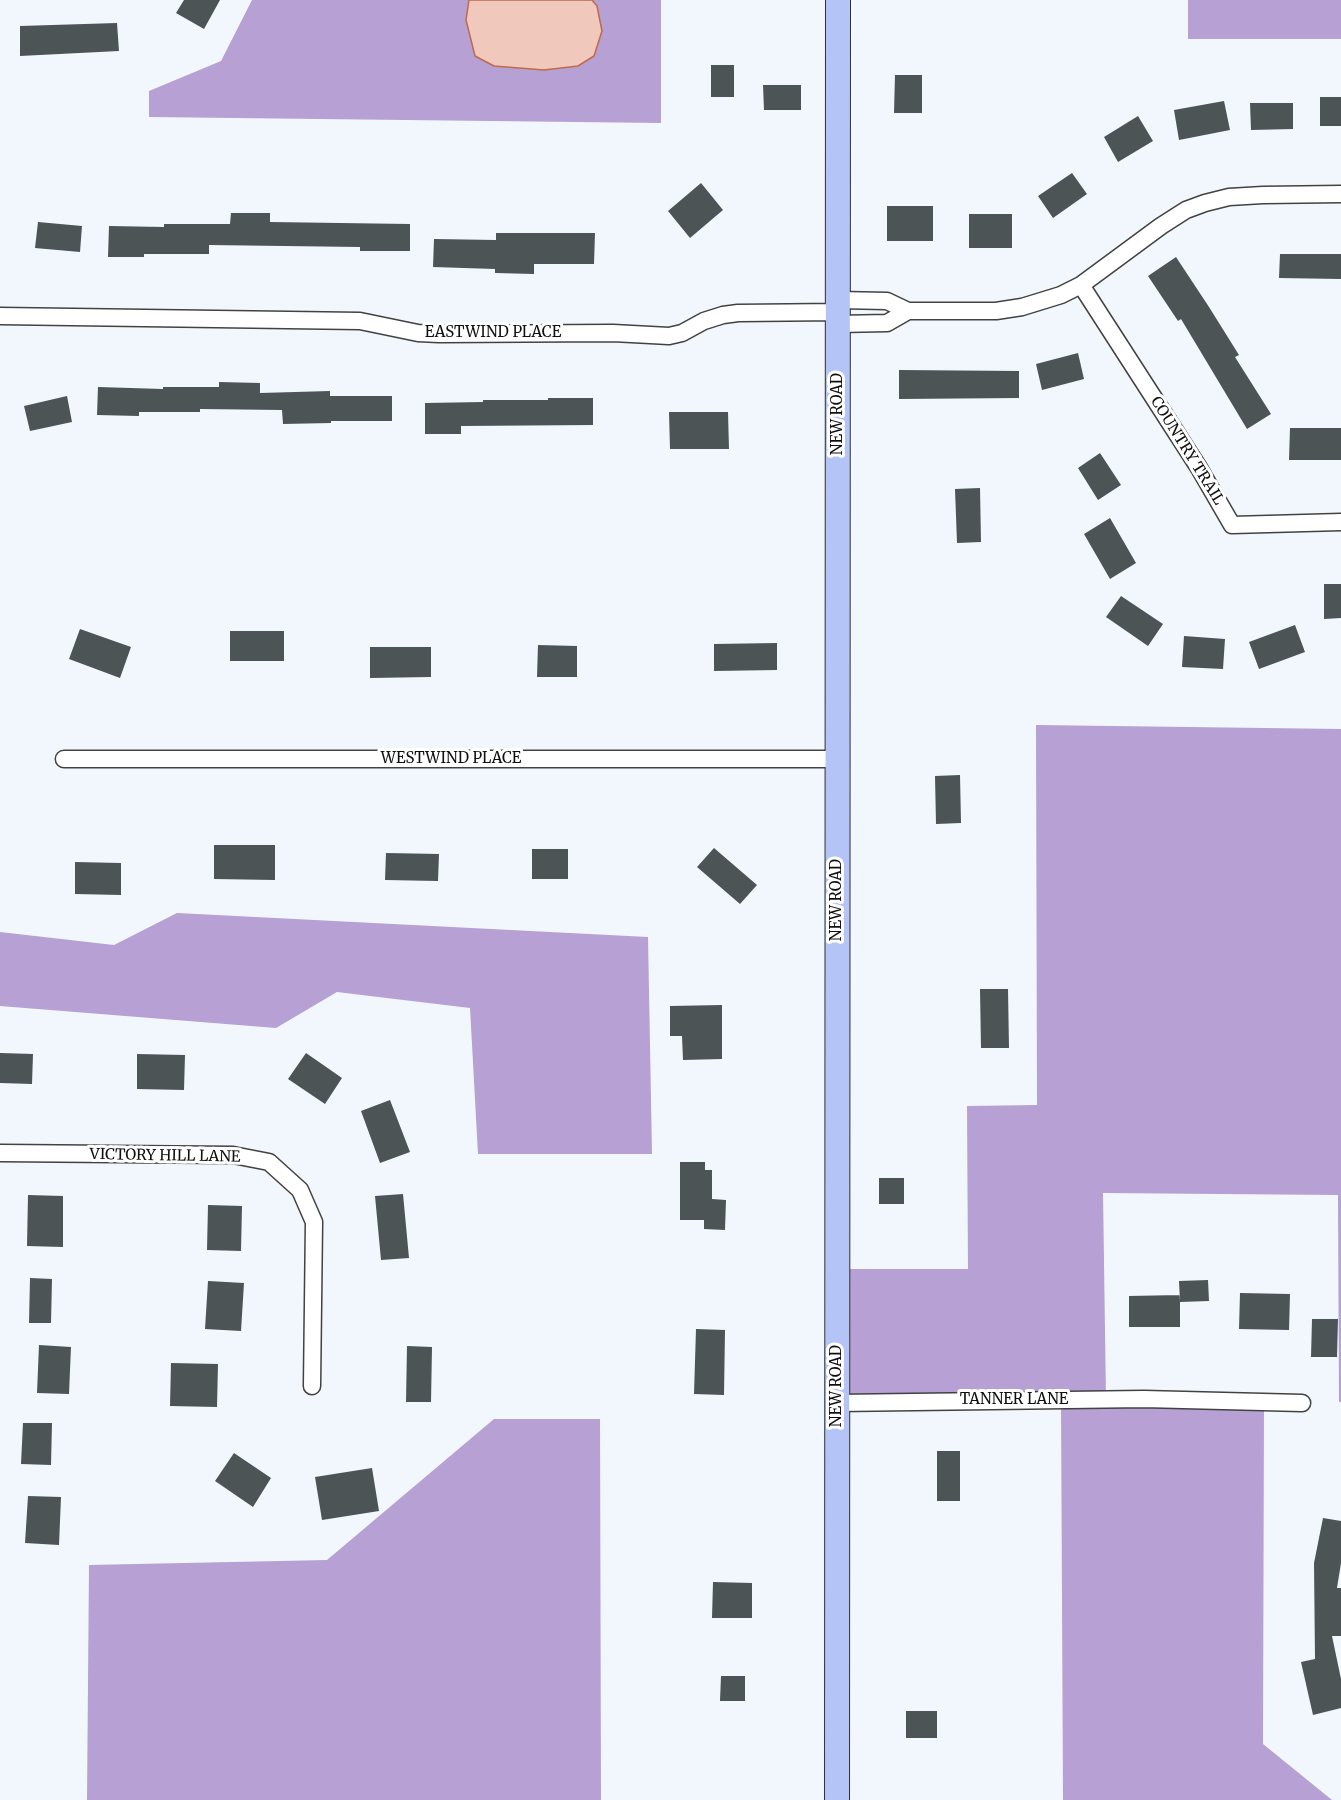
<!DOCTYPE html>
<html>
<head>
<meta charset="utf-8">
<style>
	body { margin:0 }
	canvas { display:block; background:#f2f6fd }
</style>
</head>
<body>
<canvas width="1341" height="1800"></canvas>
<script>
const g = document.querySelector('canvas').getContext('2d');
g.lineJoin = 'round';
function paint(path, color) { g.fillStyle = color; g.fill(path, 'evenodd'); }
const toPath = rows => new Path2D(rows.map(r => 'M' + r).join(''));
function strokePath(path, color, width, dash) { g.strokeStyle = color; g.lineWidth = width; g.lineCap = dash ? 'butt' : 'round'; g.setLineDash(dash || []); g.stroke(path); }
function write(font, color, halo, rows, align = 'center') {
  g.font = font + ' Merriweather,serif'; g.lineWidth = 6; g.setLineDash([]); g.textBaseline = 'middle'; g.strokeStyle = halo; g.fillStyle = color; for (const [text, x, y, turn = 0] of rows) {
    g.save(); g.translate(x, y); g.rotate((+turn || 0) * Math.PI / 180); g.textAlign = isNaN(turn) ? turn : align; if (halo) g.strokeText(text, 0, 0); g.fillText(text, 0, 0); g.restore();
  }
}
paint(toPath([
	[252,0,469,0,466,20,597,6,592,0,661,0,661,123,149,117,149,91,221,61],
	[1188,0,1341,0,1341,39,1188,39],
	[1036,725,1341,729,1341,1402,1339,1402,1338,1195,1103,1193,1106,1399,1264,1402,1263,1744,1332,1800,1063,1800,1061,1400,837,1403,836,1269,968,1269,967,1106,1037,1105],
	[177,913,648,937,652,1154,478,1154,470,1008,337,992,276,1028,0,1006,0,932,114,945],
	[494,1419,600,1419,601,1800,87,1800,89,1565,327,1560]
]), '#b6a0d4');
const water = toPath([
	[469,0,592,0,597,6,602,31,594,56,578,66,544,70,494,66,475,56,466,20,469,0]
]);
paint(water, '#f0c9bc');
strokePath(water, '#be6a4b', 1.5);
paint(toPath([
	[184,0,220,0,204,29,176,13],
	[117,23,119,51,20,56,20,26],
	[711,65,734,65,734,97,711,97],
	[895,75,922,75,922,113,894,113],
	[763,85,801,85,801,110,764,110],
	[1320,97,1341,97,1341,126,1320,126],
	[1224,101,1230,130,1179,140,1174,110],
	[1250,103,1293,103,1293,129,1251,130],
	[1138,116,1153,141,1118,162,1104,137],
	[1072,173,1087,194,1053,218,1038,196],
	[701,183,723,210,690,238,668,211],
	[887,206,933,206,933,241,887,241],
	[231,213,270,213,270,222,410,224,410,251,360,251,360,247,209,245,209,254,144,254,144,257,108,257,109,226,164,227,164,224,230,224],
	[969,214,1012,214,1012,248,969,248],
	[38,222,82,226,80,252,35,248],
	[496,233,595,233,594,264,534,264,534,274,495,273,495,269,433,267,434,239,496,240],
	[1280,254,1341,254,1341,279,1279,278],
	[1176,257,1209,307,1239,355,1235,357,1271,414,1247,429,1181,319,1178,321,1148,276],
	[1078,353,1084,379,1042,390,1036,364],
	[899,370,1019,371,1019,398,899,399],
	[219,382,260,383,260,393,330,391,330,396,392,396,392,421,331,421,331,423,283,424,282,410,200,409,200,412,139,412,139,416,97,415,98,387,163,389,163,387,219,387],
	[67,396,72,422,30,431,24,406],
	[548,398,593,398,593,425,461,426,461,434,425,434,425,403,483,402,483,400,548,400],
	[669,412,728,412,729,449,670,449],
	[1290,428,1341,428,1341,460,1289,460],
	[1100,453,1121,485,1098,500,1078,468],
	[980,488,981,542,957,543,955,489],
	[1110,518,1136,563,1110,579,1084,534],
	[1324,584,1341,584,1341,618,1324,619],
	[1121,596,1163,624,1148,646,1106,617],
	[1295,625,1305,652,1259,669,1249,642],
	[80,629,131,647,120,678,69,659],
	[230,631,284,631,284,661,230,661],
	[1184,636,1225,639,1223,669,1182,667],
	[777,643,777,670,714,671,714,644],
	[538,645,577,646,577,677,537,677],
	[370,647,431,647,431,677,370,678],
	[960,775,961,823,936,824,935,776],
	[214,845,275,845,275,880,214,879],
	[714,848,757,885,740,904,697,867],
	[532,849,568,849,568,879,532,879],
	[386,853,439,854,438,881,385,880],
	[75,862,121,863,121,895,75,894],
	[980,989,1008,989,1009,1048,981,1048],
	[722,1005,722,1059,683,1060,682,1036,670,1036,670,1006],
	[0,1053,33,1054,32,1084,0,1083],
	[306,1053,342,1078,325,1104,288,1079],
	[137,1054,185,1055,184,1090,137,1089],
	[390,1100,410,1152,380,1163,361,1111],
	[680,1162,705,1162,705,1170,712,1170,712,1199,726,1200,725,1230,704,1229,704,1220,680,1220],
	[879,1178,904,1178,904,1204,879,1204],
	[403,1194,409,1258,381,1260,375,1196],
	[28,1195,63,1196,63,1247,27,1246],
	[208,1205,242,1206,241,1251,207,1250],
	[30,1278,52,1279,51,1323,29,1323],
	[1208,1280,1209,1301,1180,1302,1179,1281],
	[208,1281,244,1283,241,1331,205,1329],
	[1240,1293,1290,1294,1289,1330,1239,1329],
	[1180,1295,1180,1327,1129,1327,1129,1296],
	[1312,1319,1338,1319,1337,1357,1311,1357],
	[696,1329,725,1330,724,1395,694,1394],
	[39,1345,71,1347,69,1394,37,1393],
	[407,1346,432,1347,431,1402,406,1402],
	[171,1363,218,1364,217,1407,170,1406],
	[23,1423,52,1423,51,1465,21,1464],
	[937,1451,960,1451,960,1501,937,1501],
	[234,1453,271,1478,253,1507,215,1481],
	[372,1468,379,1511,322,1520,315,1477],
	[28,1496,61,1497,59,1545,25,1543],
	[1323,1518,1341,1521,1341,1563,1337,1588,1341,1588,1341,1636,1332,1636,1341,1679,1341,1708,1313,1715,1301,1662,1315,1659,1314,1563],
	[713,1582,752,1583,752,1618,712,1618],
	[721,1676,745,1676,745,1701,720,1701],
	[906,1711,937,1711,937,1738,906,1738]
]), '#4c5456');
const street = toPath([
	[1081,285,1199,468,1232,525,1341,522],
	[838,300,887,301,908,311],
	[0,316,360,321,418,333,439,334,613,333,669,336,682,333,704,321,723,315,738,313,838,312],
	[838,324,887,323,908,311,996,311,1022,307,1061,295,1081,285,1161,226,1186,210,1205,203,1229,197,1263,195,1341,194],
	[64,759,837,759],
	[0,1153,233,1155,269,1162,300,1190,314,1222,312,1386],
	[837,1403,1144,1399,1302,1403]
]);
const secondary = toPath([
	[837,1800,838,0]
]);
strokePath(street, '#424242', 19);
strokePath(secondary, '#313131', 26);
strokePath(street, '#fff', 16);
strokePath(secondary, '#b4c4f6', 24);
write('15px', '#0f0f0f', '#fff', [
	["EASTWIND PLACE",493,333],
	["NEW ROAD",838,414,-90],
	["COUNTRY TRAIL",1187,451,58],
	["WESTWIND PLACE",451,759],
	["NEW ROAD",837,900,-90],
	["VICTORY HILL LANE",165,1156,1],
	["NEW ROAD",837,1386,-90],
	["TANNER LANE",1014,1400]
]);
</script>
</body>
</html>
